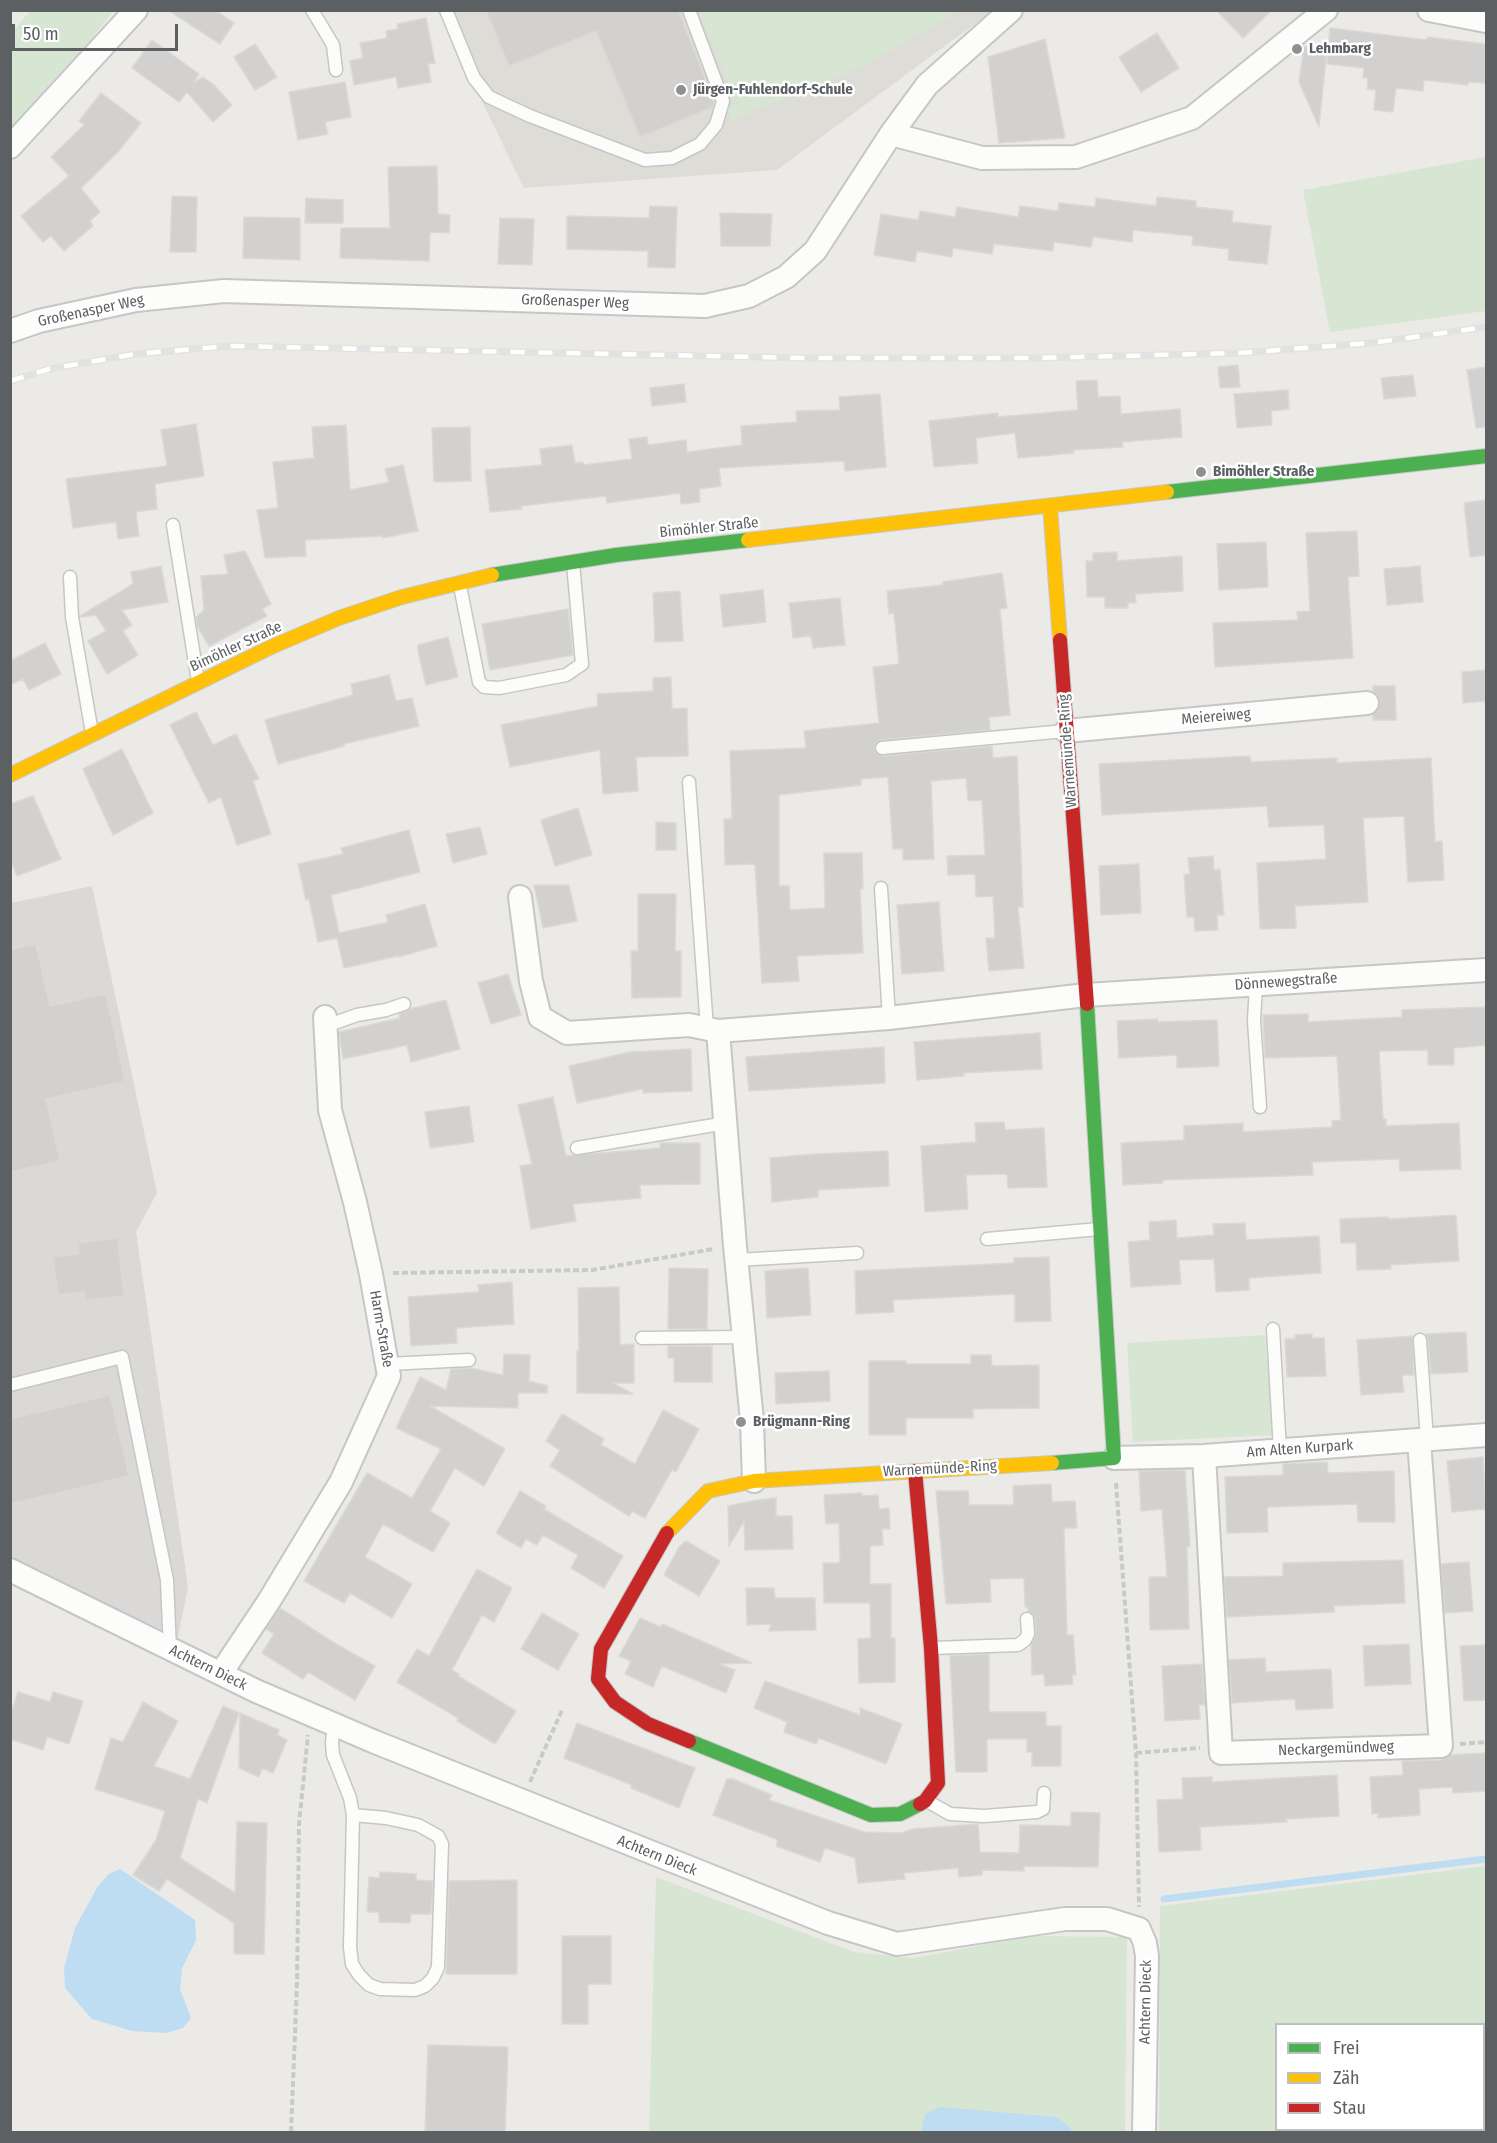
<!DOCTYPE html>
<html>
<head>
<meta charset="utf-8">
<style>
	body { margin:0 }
	#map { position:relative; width:1497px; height:2143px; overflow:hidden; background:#ebeae7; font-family:"Fira Sans Condensed",sans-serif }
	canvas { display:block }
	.frame { position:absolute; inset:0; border:12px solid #5c6063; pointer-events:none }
	.legend { position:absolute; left:1275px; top:2023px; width:210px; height:108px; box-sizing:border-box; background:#fff; border:2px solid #bebfc1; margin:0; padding:8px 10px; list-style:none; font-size:18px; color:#5c6063 }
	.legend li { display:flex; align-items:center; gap:12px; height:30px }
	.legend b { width:30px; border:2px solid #bebfc1 }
	.scale { position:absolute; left:12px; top:24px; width:166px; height:27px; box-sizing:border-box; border:3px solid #5c6063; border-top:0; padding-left:8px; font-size:18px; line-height:21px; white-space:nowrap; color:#5c6063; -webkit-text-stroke:4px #fff; paint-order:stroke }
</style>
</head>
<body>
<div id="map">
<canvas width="1497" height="2143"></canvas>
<div class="frame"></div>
<ul class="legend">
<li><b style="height:8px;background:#4caf50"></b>Frei</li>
<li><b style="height:8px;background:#ffc107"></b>Zäh</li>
<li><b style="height:8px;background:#c62828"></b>Stau</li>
</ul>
<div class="scale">50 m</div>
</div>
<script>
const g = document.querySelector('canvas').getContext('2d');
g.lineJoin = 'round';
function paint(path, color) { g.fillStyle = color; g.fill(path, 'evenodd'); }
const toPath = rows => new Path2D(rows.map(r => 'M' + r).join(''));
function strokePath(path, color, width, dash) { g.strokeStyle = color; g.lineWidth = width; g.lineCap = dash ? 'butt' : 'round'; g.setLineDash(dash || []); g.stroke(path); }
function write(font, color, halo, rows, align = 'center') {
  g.font = font + ' "Fira Sans Condensed",sans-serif'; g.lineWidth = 5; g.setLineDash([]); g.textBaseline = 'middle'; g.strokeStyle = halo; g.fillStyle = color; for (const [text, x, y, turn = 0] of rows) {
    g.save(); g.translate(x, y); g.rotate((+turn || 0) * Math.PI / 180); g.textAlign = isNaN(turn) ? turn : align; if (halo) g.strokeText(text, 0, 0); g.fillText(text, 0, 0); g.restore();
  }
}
paint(toPath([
	[92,886,157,1193,136,1232,188,1587,178,1637,11,1560,11,903]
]), '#dbd9d7');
paint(toPath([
	[438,11,992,11,777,170,524,188]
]), '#dedcd7');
paint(toPath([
	[30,11,113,11,90,41,11,131,11,34],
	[699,11,959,11,865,65,732,120,727,108,737,104],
	[1486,157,1486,311,1330,332,1303,190],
	[1265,1335,1273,1435,1133,1442,1127,1343],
	[1486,1866,1486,2132,1159,2132,1160,1906],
	[1484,2024,1484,2130,1276,2130,1276,2024],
	[656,1877,854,1952,914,1958,1030,1936,1127,1937,1125,2132,1072,2132,1070,2127,921,2130,921,2132,649,2132]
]), '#d6e6d3');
paint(toPath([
	[120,1869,195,1920,196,1940,182,1968,180,1989,191,2018,183,2028,166,2033,132,2031,92,2019,65,1988,64,1968,75,1928,98,1886,109,1874],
	[940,2107,1056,2117,1070,2127,1072,2132,921,2132,925,2114]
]), '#bedcf2');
strokePath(toPath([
	[1164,1899,1486,1859]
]), '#bedcf2', 7);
const building = toPath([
	[168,10,215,10,234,23,220,44,168,10],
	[486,10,678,10,714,101,713,107,640,137,596,31,509,66,486,10],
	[1216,10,1272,10,1243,38,1216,10],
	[426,18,435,63,428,64,431,82,398,88,396,77,354,85,350,61,363,58,360,43,387,38,386,31,398,29,397,24,426,18],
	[1330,28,1427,40,1427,37,1486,44,1486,83,1468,82,1468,85,1424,80,1423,91,1396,88,1393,112,1374,110,1376,90,1367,89,1368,78,1363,78,1364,68,1327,64,1330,28],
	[1157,33,1179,68,1141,92,1119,57,1157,33],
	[1045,39,1065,138,999,143,988,57,1045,39],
	[152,40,199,74,193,83,203,77,214,85,232,105,213,122,187,92,179,102,132,68,152,40],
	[255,44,277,77,255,90,234,57,255,44],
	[1304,46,1327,49,1319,127,1299,82,1304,46],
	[345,82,351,117,325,122,328,134,298,140,289,92,345,82],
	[101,93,141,123,118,152,81,188,100,212,90,221,93,226,64,251,51,236,43,242,21,216,69,176,51,157,84,125,79,121,101,93],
	[437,166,438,214,450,215,449,233,430,232,429,261,340,258,341,228,390,228,388,167,437,166],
	[172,196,197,197,196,252,170,252,172,196],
	[1157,197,1196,201,1196,207,1233,211,1232,222,1271,226,1267,264,1228,260,1229,249,1192,245,1193,236,1133,230,1132,242,1093,237,1091,247,1054,242,1053,251,994,244,992,254,953,248,952,257,917,251,915,262,874,255,881,214,918,220,920,211,955,217,957,207,1018,217,1020,206,1058,211,1059,203,1095,207,1096,198,1156,206,1157,197],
	[306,198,343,200,343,223,305,223,306,198],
	[650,206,677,207,675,268,648,267,648,251,567,249,567,216,649,218,650,206],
	[720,213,772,214,770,246,721,246,720,213],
	[244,217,300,218,300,260,243,258,244,217],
	[500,218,534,219,532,265,498,264,500,218],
	[1238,365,1240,387,1220,388,1218,367,1238,365],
	[1486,367,1486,427,1476,428,1467,370,1486,367],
	[1413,375,1416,396,1384,399,1381,378,1413,375],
	[1097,380,1098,397,1120,396,1121,414,1180,409,1182,437,1122,442,1123,447,1073,450,1074,453,1018,458,1015,433,976,438,978,463,934,467,929,421,998,413,998,417,1078,410,1076,381,1097,380],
	[684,384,686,402,652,406,650,388,684,384],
	[1288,390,1289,409,1271,411,1272,425,1237,428,1234,394,1288,390],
	[880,394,886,467,845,471,844,461,719,468,721,486,699,489,700,502,681,504,680,493,607,503,606,496,521,506,522,509,490,512,485,470,542,465,540,449,572,445,575,463,583,462,583,465,632,459,629,439,647,437,648,445,686,440,687,452,742,445,741,426,797,422,796,411,840,410,839,397,880,394],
	[196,424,204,476,155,484,157,509,136,512,139,536,118,539,116,522,73,528,66,479,167,466,161,430,196,424],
	[346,425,350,490,389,482,385,469,403,465,418,531,383,538,383,536,305,540,306,556,265,558,257,510,278,508,273,462,314,458,312,427,346,425],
	[470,427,471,481,434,482,432,428,470,427],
	[1486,500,1486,555,1470,557,1464,503,1486,500],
	[1357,531,1359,576,1348,577,1353,658,1215,667,1213,623,1298,620,1297,612,1310,611,1306,533,1357,531],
	[1266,542,1268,587,1219,590,1217,544,1266,542],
	[245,551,271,604,262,609,267,616,209,646,198,628,196,617,204,610,201,576,228,574,224,555,245,551],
	[1117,552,1117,561,1182,556,1183,591,1135,594,1136,603,1128,603,1128,608,1105,608,1105,597,1087,597,1086,561,1093,561,1093,553,1117,552],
	[161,566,168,602,122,610,132,625,123,631,138,655,107,674,88,641,106,631,96,615,80,617,80,616,133,584,131,572,161,566],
	[1420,566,1423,602,1387,605,1384,569,1420,566],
	[1002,573,1007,608,1000,609,1010,715,989,717,990,730,881,740,877,742,874,748,876,753,883,756,992,746,993,758,1017,756,1023,907,1018,907,1024,968,989,971,986,938,995,938,993,896,976,897,975,874,948,875,947,856,985,855,982,800,968,801,966,778,931,781,934,859,903,860,903,849,893,849,888,777,861,779,861,785,779,795,779,886,789,886,790,910,825,908,824,853,862,853,863,889,860,889,863,953,797,956,799,981,762,983,755,864,725,865,724,819,732,819,730,751,806,748,804,731,879,723,873,667,899,664,894,613,889,614,887,591,943,585,943,582,1002,573],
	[763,590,766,622,723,627,720,595,763,590],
	[680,591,683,641,655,642,653,593,680,591],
	[840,598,845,645,813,648,811,636,793,638,789,603,840,598],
	[568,609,573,655,490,670,482,624,568,609],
	[448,637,458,677,426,685,418,652,418,645,448,637],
	[45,643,61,674,29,690,23,679,10,685,10,661,45,643],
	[1486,670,1486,701,1463,703,1462,672,1486,670],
	[389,675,396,701,412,698,419,726,344,744,344,746,278,764,265,720,353,695,351,684,389,675],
	[671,677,672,709,687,708,688,756,636,757,638,791,603,794,600,750,510,767,501,725,598,706,597,694,653,691,653,678,671,677],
	[1373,686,1395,686,1396,720,1373,720,1373,715,1379,709,1380,702,1378,696,1373,691,1373,686],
	[196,712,213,745,236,734,259,779,253,781,271,834,237,845,221,797,209,803,170,725,196,712],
	[122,749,153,813,113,835,83,769,122,749],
	[1250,756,1251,762,1337,758,1337,763,1431,758,1435,842,1442,841,1444,880,1408,882,1404,816,1363,818,1368,902,1295,906,1296,928,1260,929,1257,863,1326,859,1324,825,1269,827,1267,806,1102,815,1099,764,1250,756],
	[33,796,61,859,17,876,10,859,10,804,33,796],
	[578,808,592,855,555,866,541,820,578,808],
	[656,822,676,823,676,850,656,850,656,822],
	[480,827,487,854,453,863,446,834,480,827],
	[409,830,420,872,331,895,339,933,388,922,386,915,425,904,437,946,398,957,398,956,344,968,337,938,318,942,309,899,306,900,298,864,343,854,341,848,409,830],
	[1213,856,1214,870,1220,869,1224,915,1217,915,1218,930,1195,931,1194,917,1187,917,1184,875,1190,874,1188,858,1213,856],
	[1139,864,1141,913,1101,915,1099,866,1139,864],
	[534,885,569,885,577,921,543,928,534,885],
	[638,894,676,894,675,951,681,951,681,997,632,998,631,951,638,951,638,894],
	[939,902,944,971,902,974,897,905,939,902],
	[36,944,50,1006,106,994,125,1081,46,1099,60,1161,10,1172,10,950,36,944],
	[508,974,521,1015,491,1024,478,983,508,974],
	[446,1000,460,1049,411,1062,407,1045,343,1059,339,1032,400,1018,399,1014,410,1009,446,1000],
	[1486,1007,1486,1045,1454,1048,1454,1065,1428,1065,1428,1050,1379,1051,1383,1119,1386,1119,1386,1126,1459,1123,1461,1169,1400,1171,1399,1159,1312,1162,1313,1175,1163,1180,1163,1183,1123,1185,1121,1143,1184,1140,1184,1126,1243,1123,1243,1132,1332,1127,1332,1121,1341,1120,1337,1056,1265,1058,1263,1015,1308,1014,1308,1022,1402,1017,1402,1010,1486,1007],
	[1158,1019,1158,1022,1217,1020,1219,1066,1177,1068,1177,1055,1119,1058,1117,1021,1158,1019],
	[1040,1033,1042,1069,963,1073,964,1076,917,1080,914,1042,1040,1033],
	[884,1047,885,1083,749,1091,746,1057,884,1047],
	[691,1049,692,1091,643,1093,643,1089,577,1103,569,1066,630,1052,691,1049],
	[553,1097,566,1156,660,1148,660,1143,700,1143,700,1184,640,1185,641,1198,573,1204,576,1221,531,1229,520,1166,532,1164,518,1105,553,1097],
	[469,1106,474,1142,430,1148,425,1112,469,1106],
	[1004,1122,1005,1130,1044,1128,1047,1187,1008,1188,1007,1174,966,1175,968,1209,925,1212,921,1146,976,1142,975,1123,1004,1122],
	[888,1151,889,1186,818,1190,818,1197,772,1202,770,1158,816,1154,888,1151],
	[1456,1215,1459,1261,1391,1265,1391,1269,1357,1270,1356,1243,1341,1243,1340,1219,1388,1217,1389,1219,1456,1215],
	[1176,1220,1177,1238,1214,1235,1213,1224,1245,1223,1246,1240,1319,1236,1321,1273,1249,1278,1249,1290,1216,1292,1214,1259,1179,1260,1181,1284,1131,1287,1128,1242,1150,1240,1149,1222,1176,1220],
	[118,1238,124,1296,85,1300,84,1292,58,1295,53,1257,79,1254,78,1243,118,1238],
	[1049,1257,1051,1321,1015,1322,1015,1294,893,1300,894,1312,856,1314,855,1271,1014,1263,1014,1258,1049,1257],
	[669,1268,708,1269,707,1329,668,1329,669,1268],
	[808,1268,811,1315,767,1318,765,1271,808,1268],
	[512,1282,514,1324,456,1328,457,1343,411,1346,408,1297,479,1292,478,1285,512,1282],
	[619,1287,620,1345,634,1344,634,1383,613,1383,633,1394,577,1393,577,1351,579,1351,578,1288,619,1287],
	[1466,1332,1468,1372,1431,1374,1428,1339,1426,1334,1466,1332],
	[1312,1334,1312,1338,1324,1338,1326,1376,1287,1377,1285,1339,1295,1339,1295,1335,1312,1334],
	[1413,1336,1414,1375,1402,1375,1404,1392,1361,1395,1357,1340,1413,1336],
	[668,1346,712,1346,712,1382,674,1382,674,1358,668,1358,668,1346],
	[504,1354,530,1355,529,1381,548,1386,547,1393,518,1393,518,1408,430,1406,505,1449,484,1486,455,1468,430,1511,450,1523,433,1552,383,1524,365,1557,412,1584,392,1618,350,1593,344,1603,304,1581,367,1473,412,1498,441,1449,396,1428,420,1377,446,1390,451,1369,471,1368,503,1375,504,1354],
	[971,1355,991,1355,992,1366,1039,1365,1039,1408,973,1409,973,1418,906,1418,906,1435,869,1435,869,1361,906,1361,906,1364,971,1364,971,1355],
	[829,1371,830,1401,776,1404,775,1373,829,1371],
	[110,1395,129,1476,10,1504,10,1419,110,1395],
	[663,1410,699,1429,676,1472,672,1470,645,1518,632,1511,629,1516,550,1466,560,1450,546,1441,562,1414,604,1439,601,1445,635,1464,663,1410],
	[1483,1457,1486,1509,1452,1512,1447,1461,1483,1457],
	[1327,1462,1328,1473,1394,1471,1395,1522,1358,1522,1357,1504,1267,1507,1268,1532,1227,1533,1225,1477,1283,1475,1283,1464,1327,1462],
	[1185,1470,1190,1546,1187,1547,1189,1629,1150,1630,1149,1577,1167,1577,1162,1509,1141,1511,1139,1471,1185,1470],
	[1051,1484,1052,1502,1075,1501,1077,1528,1064,1528,1067,1635,1073,1635,1076,1675,1072,1675,1073,1684,1045,1686,1044,1674,1032,1675,1031,1646,1036,1634,1035,1618,1033,1614,1028,1611,1028,1607,1025,1607,1024,1578,990,1579,991,1602,946,1604,936,1491,968,1491,969,1505,1014,1505,1013,1486,1051,1484],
	[520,1491,546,1506,544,1509,623,1556,604,1588,571,1568,578,1555,543,1535,537,1545,526,1539,521,1548,496,1533,520,1491],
	[862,1493,862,1496,878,1495,879,1509,889,1508,890,1529,882,1529,883,1545,870,1546,870,1584,891,1584,891,1638,895,1638,895,1682,859,1683,858,1639,871,1638,870,1603,824,1603,823,1563,840,1563,839,1523,826,1524,824,1495,862,1493],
	[776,1498,776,1516,792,1516,793,1549,745,1550,744,1521,729,1546,728,1506,757,1500,776,1498],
	[686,1541,720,1561,699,1596,664,1575,679,1547,686,1541],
	[1403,1560,1405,1603,1334,1606,1334,1612,1227,1617,1224,1577,1283,1576,1283,1563,1403,1560],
	[1469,1562,1473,1611,1445,1613,1441,1564,1469,1562],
	[477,1569,512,1588,494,1622,482,1615,452,1670,459,1674,458,1676,516,1711,495,1744,457,1721,458,1718,397,1682,417,1649,429,1656,477,1569],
	[746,1588,774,1588,775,1598,815,1598,816,1630,769,1631,771,1624,747,1625,746,1588],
	[280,1608,336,1644,375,1666,355,1700,308,1672,303,1679,262,1653,274,1634,266,1629,280,1608],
	[542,1613,579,1634,558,1670,521,1649,542,1613],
	[640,1618,661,1627,662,1624,752,1663,719,1664,735,1670,726,1693,662,1666,653,1687,625,1674,631,1661,619,1656,640,1618],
	[1409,1644,1411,1684,1365,1686,1363,1646,1409,1644],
	[1486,1645,1486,1700,1464,1701,1460,1646,1486,1645],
	[989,1654,989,1712,1046,1712,1046,1726,1061,1726,1061,1766,1032,1766,1032,1752,1027,1752,1027,1739,987,1739,987,1772,956,1772,950,1656,989,1654],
	[1265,1658,1266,1672,1331,1669,1333,1708,1296,1710,1295,1699,1232,1703,1229,1660,1265,1658],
	[1202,1664,1205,1705,1199,1705,1200,1719,1165,1721,1162,1666,1202,1664],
	[765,1681,860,1715,860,1708,902,1724,886,1764,819,1738,816,1744,784,1732,787,1722,754,1708,765,1681],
	[18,1692,50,1702,53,1692,83,1701,69,1744,47,1737,43,1750,10,1739,10,1717,18,1692],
	[143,1702,178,1721,154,1766,190,1779,223,1706,239,1713,207,1803,198,1799,180,1858,235,1893,237,1822,267,1823,264,1954,234,1954,234,1923,167,1879,159,1891,133,1875,156,1840,165,1811,95,1789,111,1738,123,1742,143,1702],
	[240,1713,279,1730,277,1735,287,1740,273,1773,262,1768,259,1777,239,1768,240,1713],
	[577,1723,695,1768,679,1808,631,1788,632,1785,564,1758,577,1723],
	[1486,1753,1486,1791,1453,1793,1452,1787,1419,1789,1420,1815,1378,1818,1378,1813,1372,1814,1370,1777,1403,1775,1402,1761,1441,1760,1450,1755,1486,1753],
	[1337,1775,1339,1816,1286,1819,1287,1822,1200,1827,1201,1850,1159,1852,1157,1800,1183,1799,1182,1778,1212,1777,1212,1782,1337,1775],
	[727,1779,733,1779,772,1795,769,1800,864,1832,901,1833,913,1829,978,1824,980,1852,1019,1853,1020,1825,1071,1826,1071,1812,1100,1813,1098,1867,1024,1866,1024,1871,982,1870,982,1875,959,1877,958,1868,904,1873,905,1879,858,1883,855,1858,825,1848,820,1862,776,1846,778,1840,713,1815,727,1779],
	[380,1872,416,1874,416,1880,433,1881,431,1914,411,1914,410,1923,379,1922,379,1912,367,1912,369,1877,379,1878,380,1872],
	[517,1880,517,1974,446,1974,449,1881,517,1880],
	[562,1936,611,1936,611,1984,588,1984,588,2024,562,2024,562,1936],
	[428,2045,508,2047,505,2133,425,2133,428,2045]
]);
paint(building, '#d2d1cf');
strokePath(building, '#dad9d6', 1.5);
const lane = toPath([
	[312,10,333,45,336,70],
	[446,10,474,78,489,97,530,116,645,160,672,158,700,144,716,125,723,101,689,10],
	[173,525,198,681],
	[70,577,72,617,92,733],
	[460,586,479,682,484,687,499,688,566,675,582,664,573,563],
	[882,748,1065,731],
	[689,782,707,1028],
	[881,888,889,1018],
	[1256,984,1254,1021,1260,1107],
	[326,1026,357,1015,386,1010,404,1004],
	[577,1148,726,1123],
	[987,1239,1099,1229],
	[737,1260,857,1253],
	[1273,1329,1280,1451],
	[642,1338,744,1337],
	[1420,1340,1427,1440],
	[387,1364,469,1360],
	[10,1385,122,1357,167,1580,170,1650],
	[932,1648,1018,1645,1025,1640,1028,1634,1027,1619],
	[334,1724,332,1743,333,1755,350,1798,353,1815,350,1947,352,1964,359,1975,369,1985,380,1989,415,1990,425,1986,433,1978,438,1967,442,1844,438,1836,418,1825,386,1818,353,1815],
	[927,1801,950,1814,984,1816,1037,1812,1043,1809,1044,1793]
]);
const street = toPath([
	[1429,10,1486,21],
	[891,134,982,158,1076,157,1192,118,1326,10],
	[10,147,136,10],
	[10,331,39,321,136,300,224,291,705,306,749,296,786,277,815,251,891,134,927,85,1011,10],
	[1066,731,1367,703],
	[520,897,531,981,540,1017,567,1033,689,1025,718,1031,889,1018,1086,995,1486,970],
	[718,1031,735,1246,752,1421,754,1481],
	[1204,1456,1221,1753,1441,1746,1419,1440],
	[1114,1458,1204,1456,1486,1435],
	[10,1570,256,1691,375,1742,828,1923,897,1944,1065,1919,1107,1919,1139,1929,1145,1943,1147,1956,1144,2132],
	[221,1673,269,1601,341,1482,389,1376,371,1274,355,1202,330,1110,325,1017]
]);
const fast = toPath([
	[1167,492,1486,456],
	[492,575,616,555,748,540],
	[1052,1463,1114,1458,1087,1004],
	[689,1741,871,1815,900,1814,920,1804]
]);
const slow = toPath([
	[1050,506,1060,640],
	[748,540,1167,492],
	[10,775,271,647,339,618,402,597,492,575],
	[667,1533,708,1491,754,1481,1052,1463]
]);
const jam = toPath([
	[1060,640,1087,1004],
	[915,1471,931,1648,938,1783,925,1801,920,1804],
	[667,1533,601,1649,598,1679,615,1702,648,1724,689,1741]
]);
strokePath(lane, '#c6c6c6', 15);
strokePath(street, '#c6c6c6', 26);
strokePath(fast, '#c8c8c8', 16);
strokePath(slow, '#c8c8c8', 16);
strokePath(jam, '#c8c8c8', 16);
strokePath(toPath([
	[393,1273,592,1270,714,1249],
	[1116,1483,1136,1753,1139,1907],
	[1460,1744,1486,1742],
	[1136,1753,1200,1748],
	[530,1782,563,1708],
	[291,2132,297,1983,299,1824,308,1735]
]), '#c6cac8', 4, [6, 3]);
strokePath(lane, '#fcfcfb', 12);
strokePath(street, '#fcfcfb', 22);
strokePath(fast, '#4caf50', 14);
strokePath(slow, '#ffc107', 14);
strokePath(jam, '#c62828', 14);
const rail = toPath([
	[10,381,49,369,135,354,230,346,806,358,1037,358,1239,353,1371,343,1486,327]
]);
strokePath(rail, '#e2e2e2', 7);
strokePath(rail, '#fff', 4.5, [14]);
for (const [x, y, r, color] of [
	[1297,49,6,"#8e9091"],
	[681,90,6,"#8e9091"],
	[1201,472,6,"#8e9091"],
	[741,1422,6,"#8e9091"]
]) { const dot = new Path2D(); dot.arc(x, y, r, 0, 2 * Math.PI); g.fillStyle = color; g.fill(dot); strokePath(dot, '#fff', 2); }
write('bold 15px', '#5c6063', '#fff', [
	["Lehmbarg",1309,49],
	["Jürgen-Fuhlendorf-Schule",693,90],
	["Bimöhler Straße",1213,472],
	["Brügmann-Ring",753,1422]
], 'left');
write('15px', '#5c6063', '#fff', [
	["Großenasper Weg",575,302,2],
	["Großenasper Weg",91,311,-12],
	["Bimöhler Straße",709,528,-6],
	["Bimöhler Straße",236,647,-25],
	["Meiereiweg",1216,717,-5],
	["Warnemünde-Ring",1068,751,-94],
	["Dönnewegstraße",1286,982,-4],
	["Harm-Straße",381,1329,80],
	["Am Alten Kurpark",1300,1449,-4],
	["Warnemünde-Ring",940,1469,-3],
	["Achtern Dieck",208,1668,26],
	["Neckargemündweg",1336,1749,-2],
	["Achtern Dieck",657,1856,22],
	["Achtern Dieck",1146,2002,-89]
]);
</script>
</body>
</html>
